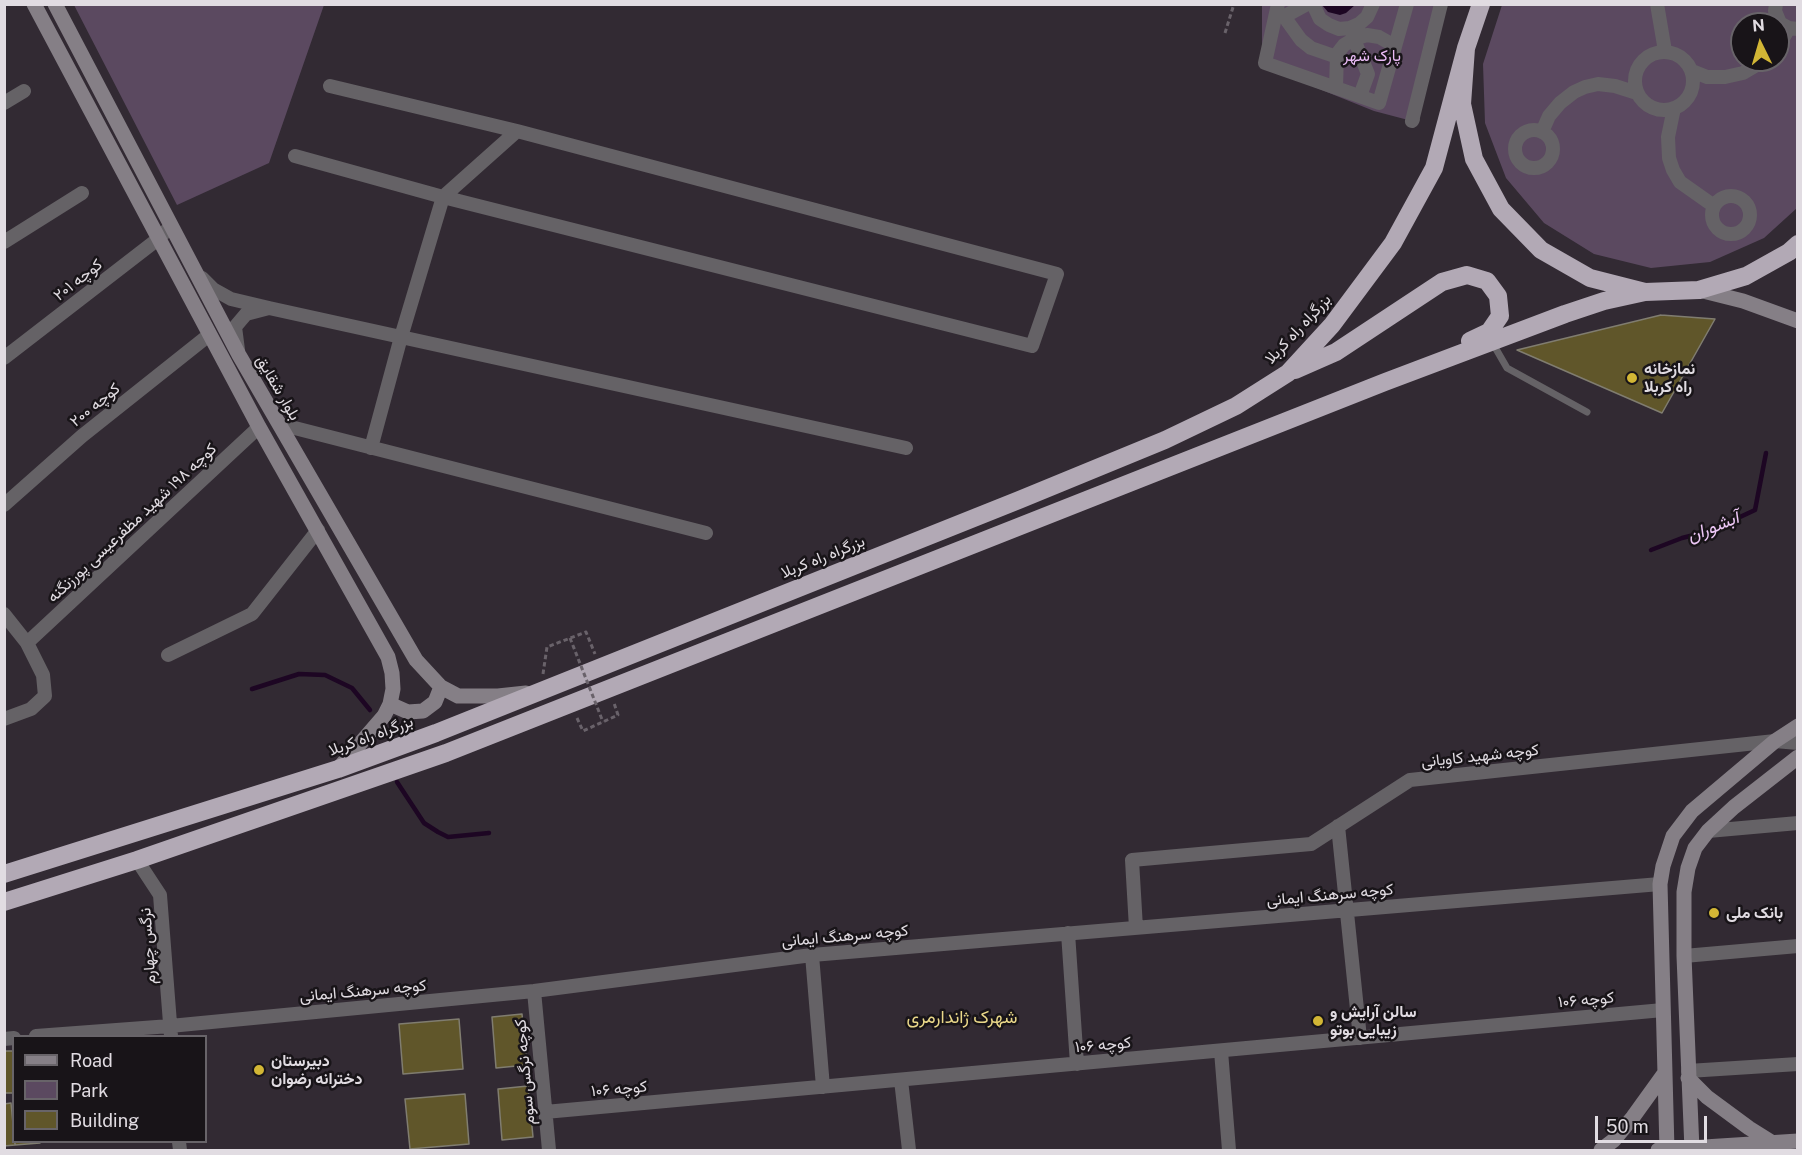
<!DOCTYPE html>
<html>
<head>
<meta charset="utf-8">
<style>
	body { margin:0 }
	#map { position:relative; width:1802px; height:1155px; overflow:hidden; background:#322a33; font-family:"Public Sans",sans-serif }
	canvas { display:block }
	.frame { position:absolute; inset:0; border:6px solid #e1dce2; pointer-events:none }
	.legend { position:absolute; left:12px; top:1035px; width:195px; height:108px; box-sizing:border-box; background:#181418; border:2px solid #686469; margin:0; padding:8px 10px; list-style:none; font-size:18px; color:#e1dce2 }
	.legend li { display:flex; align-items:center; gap:12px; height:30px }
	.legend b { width:30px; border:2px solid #686469 }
	.north { position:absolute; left:1730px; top:12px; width:60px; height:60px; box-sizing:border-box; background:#181418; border:2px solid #686469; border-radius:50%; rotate:355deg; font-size:16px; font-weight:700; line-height:24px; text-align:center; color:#e1dce2 }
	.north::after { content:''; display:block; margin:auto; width:21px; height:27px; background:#d2b635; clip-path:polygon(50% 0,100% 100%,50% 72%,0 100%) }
	.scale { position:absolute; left:1595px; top:1116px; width:112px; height:27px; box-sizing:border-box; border:3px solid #e1dce2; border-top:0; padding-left:8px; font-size:18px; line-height:21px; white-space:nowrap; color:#e1dce2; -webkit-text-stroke:4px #181418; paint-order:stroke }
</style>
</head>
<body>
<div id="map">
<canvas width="1802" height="1155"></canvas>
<div class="frame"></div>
<ul class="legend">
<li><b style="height:8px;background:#857f86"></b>Road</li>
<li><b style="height:16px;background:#5b4960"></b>Park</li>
<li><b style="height:16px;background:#60562a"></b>Building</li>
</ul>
<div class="north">N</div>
<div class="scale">50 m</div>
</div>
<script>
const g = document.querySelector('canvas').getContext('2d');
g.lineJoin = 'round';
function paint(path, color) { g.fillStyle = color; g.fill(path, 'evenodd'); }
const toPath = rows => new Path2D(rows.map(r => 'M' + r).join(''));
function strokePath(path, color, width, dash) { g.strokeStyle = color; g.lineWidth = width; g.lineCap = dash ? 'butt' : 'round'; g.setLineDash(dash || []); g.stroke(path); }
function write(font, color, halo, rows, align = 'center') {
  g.font = font + ' "Public Sans",Vazirmatn,sans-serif'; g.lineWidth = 5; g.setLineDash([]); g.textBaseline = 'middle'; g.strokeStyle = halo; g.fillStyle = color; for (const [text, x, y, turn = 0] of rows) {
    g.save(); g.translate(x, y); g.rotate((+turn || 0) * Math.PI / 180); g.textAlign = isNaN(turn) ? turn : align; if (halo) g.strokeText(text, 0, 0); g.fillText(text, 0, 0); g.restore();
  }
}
paint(toPath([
	[74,5,324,5,269,163,177,205],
	[1262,5,1436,5,1412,121,1374,111,1262,66],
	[1502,5,1797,5,1797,208,1764,238,1710,262,1651,268,1594,254,1544,223,1506,178,1485,123,1483,64],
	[1742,24,1778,24,1778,60,1742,60]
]), '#5b4960');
paint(toPath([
	[1322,5,1355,5,1346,13,1340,15,1328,12]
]), '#1d0623');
strokePath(toPath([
	[1651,550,1682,538,1710,531,1755,510,1766,453],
	[252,689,299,674,325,675,352,688,370,710],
	[397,782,424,823,438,832,448,837,489,833]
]), '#1d0623', 4.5);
const building = toPath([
	[1661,315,1715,319,1662,413,1517,350,1661,315],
	[522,1014,527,1065,496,1068,492,1017,522,1014],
	[459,1019,463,1069,403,1074,399,1024,459,1019],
	[4,1051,14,1051,14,1093,4,1093,4,1051],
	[528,1086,533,1137,502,1140,498,1089,528,1086],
	[465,1094,469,1144,410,1149,405,1099,465,1094],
	[11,1103,15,1145,4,1146,4,1104,11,1103],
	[15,1142,40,1142,40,1143,15,1145,15,1142]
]);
paint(building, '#60562a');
strokePath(building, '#807d70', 1.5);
strokePath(toPath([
	[1225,33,1234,4],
	[543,674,547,647,586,632,595,654],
	[577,718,583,731,618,715,614,703]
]), '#69626a', 3, [4.5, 3]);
strokePath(toPath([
	[1492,342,1507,368,1587,412]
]), '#656266', 7);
strokePath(toPath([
	[1278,4,1265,63,1379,103,1407,4],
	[1307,4,1285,16,1288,22,1301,40,1311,48,1337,57],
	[1313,4,1320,19,1329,25,1339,29,1350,28,1359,24,1367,17,1373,4],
	[1657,4,1665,51],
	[1776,4,1775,11,1780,23,1789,28,1798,29],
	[1354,39,1368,74,1360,96],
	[1778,47,1789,28],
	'1635 81a29 29 0 1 1 58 0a29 29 0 1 1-58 0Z',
	[1692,71,1707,77,1725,77,1743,73,1765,60],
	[1336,88,1337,54,1344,45,1354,39,1367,35,1379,37,1395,46],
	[4,103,24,91],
	[1674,108,1668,137,1669,158,1673,170,1680,182,1714,206],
	[1413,119,1412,121,1441,4],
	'1515 149a19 19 0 1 1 38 0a19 19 0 1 1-38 0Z',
	[1542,132,1549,116,1560,103,1574,92,1585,87,1598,84,1615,86,1637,93],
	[295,156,443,197,1032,346,1057,274,517,131,330,86],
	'1712 215a19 19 0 1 1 38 0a19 19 0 1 1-38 0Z',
	[4,242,82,193],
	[202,278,213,289,231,299,269,308,246,314,235,327,238,350],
	[269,308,906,448],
	[4,358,158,239,171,226],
	[279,424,706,533],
	[371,448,401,337,443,197,517,131],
	[4,505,82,436,209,335],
	[4,614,27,643,43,675,45,696,31,709,4,719],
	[27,643,259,427],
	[168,655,252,614,318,530],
	[1338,826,1360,1038],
	[1708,831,1798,823],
	[137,860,160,895,171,1036],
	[1136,928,1132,860,1311,844,1410,780,1775,741,1798,743],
	[1068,933,1077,1064],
	[812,955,823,1087],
	[1684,956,1798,946],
	[534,991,549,1150],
	[36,1036,170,1026,534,991,812,955,1660,884],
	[4,1039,14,1038],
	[1221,1051,1229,1150],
	[1688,1071,1798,1064],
	[901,1080,909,1150],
	[545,1112,1663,1010],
	[179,1142,180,1150]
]), '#656266', 14);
strokePath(toPath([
	[34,4,259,427,388,657,392,673,393,689,390,704,384,716,339,768],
	[55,4,239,355,416,660,441,687,458,696,498,696,526,693],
	[1699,290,1743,301,1798,321],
	[390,704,408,712,423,711,435,702,441,687],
	[1688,1078,1707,1097,1749,1128,1773,1143],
	[1601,1150,1614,1140,1633,1117,1664,1074],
	[1658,1150,1798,1141],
	[1667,1150,1660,884,1663,866,1673,836,1692,811,1775,741,1798,726],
	[1692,1150,1684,956,1684,892,1688,868,1695,848,1708,831,1734,807,1798,757]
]), '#857f86', 15);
strokePath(toPath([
	[1481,4,1466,48,1462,104,1474,159,1501,209,1541,250,1590,278,1645,292,1699,290,1746,276,1789,252,1798,244],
	[1295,370,1336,352,1442,282,1467,275,1487,281,1498,296,1500,316,1489,332,1470,341],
	[4,874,338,769,436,733,1019,500,1165,440,1236,406,1288,373,1332,325,1393,243,1434,168,1466,48],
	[4,902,137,860,446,753,1385,382,1565,314,1604,301,1645,292]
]), '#b2a9b5', 18);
strokePath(toPath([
	[570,638,603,722]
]), '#69626a', 3, [4.5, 3]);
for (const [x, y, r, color] of [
	[1632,378,6,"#d2b635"],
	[1714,913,6,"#d2b635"],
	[1318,1021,6,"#d2b635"],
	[259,1070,6,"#d2b635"]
]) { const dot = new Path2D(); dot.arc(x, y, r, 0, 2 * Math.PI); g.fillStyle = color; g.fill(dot); strokePath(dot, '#181418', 2); }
write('16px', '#ebbcf7', '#181418', [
	["پارک شهر",1372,56]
]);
write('16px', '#e1dce2', '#181418', [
	["کوچه ۲۰۱",78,280,-38],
	["بزرگراه راه کربلا",1298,329,-47],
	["بلوار شقایق",278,388,60],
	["کوچه ۲۰۰",95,405,-39],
	["کوچه ۱۹۸ شهید مظفرعیسی پورزنگنه",132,523,-43],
	["بزرگراه راه کربلا",823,557,-22],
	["بزرگراه راه کربلا",371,736,-20],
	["کوچه شهید کاویانی",1480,756,-6],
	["کوچه سرهنگ ایمانی",1330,895,-5],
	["کوچه سرهنگ ایمانی",845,936,-5],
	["نرگس چهارم",148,946,-94],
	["کوچه سرهنگ ایمانی",363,991,-5],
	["کوچه ۱۰۶",1586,1000,-5],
	["کوچه ۱۰۶",1103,1045,-5],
	["کوچه نرگس سوم",525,1072,-95],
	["کوچه ۱۰۶",619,1089,-5]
]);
write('bold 16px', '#e1dce2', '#181418', [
	["نمازخانه",1644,369],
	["راه کربلا",1644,387],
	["بانک ملی",1726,913],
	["سالن آرایش و",1330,1012],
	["زیبایی بوتو",1330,1030],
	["دبیرستان",271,1061],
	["دخترانه رضوان",271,1079]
], 'left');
write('italic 18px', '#eec8f7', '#181418', [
	["آبشوران",1713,527,-22]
]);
write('18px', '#e9d789', '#181418', [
	["شهرک ژاندارمری",962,1017]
]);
</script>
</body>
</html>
